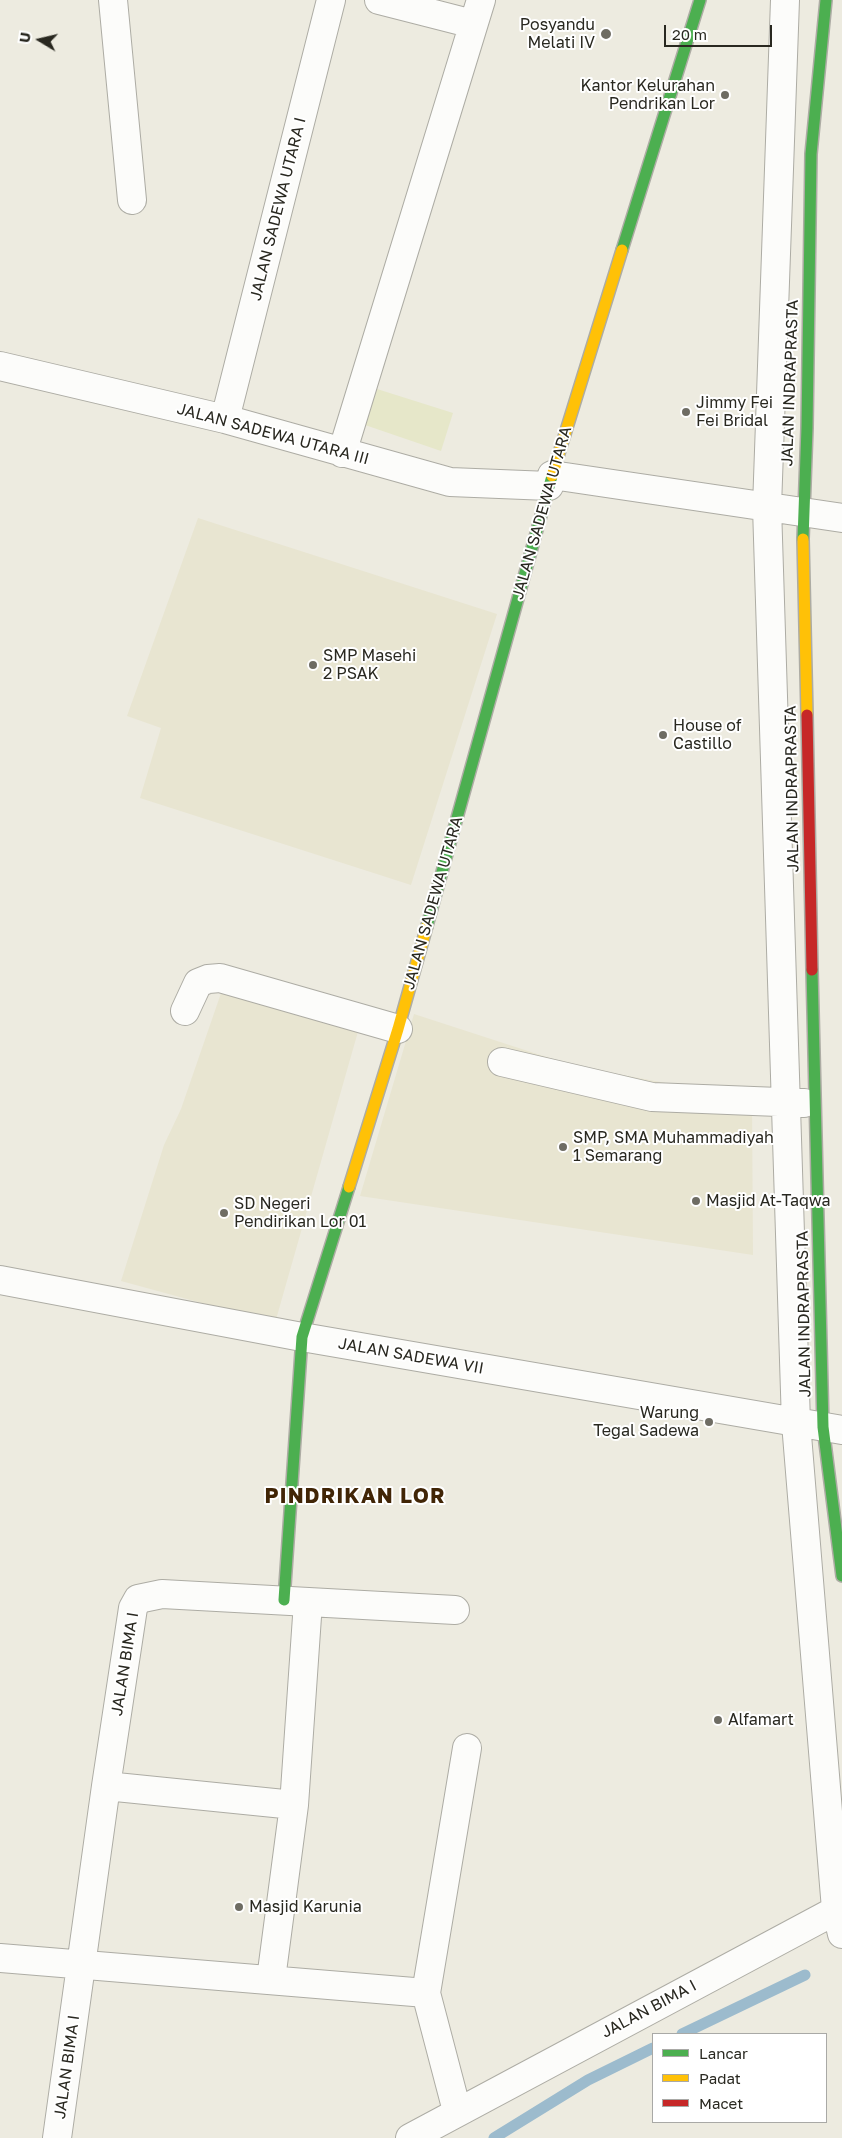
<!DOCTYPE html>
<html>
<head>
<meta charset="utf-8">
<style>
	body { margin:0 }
	#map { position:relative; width:842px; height:2138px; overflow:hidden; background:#edebe0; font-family:"Golos Text",sans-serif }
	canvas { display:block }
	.legend { position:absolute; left:652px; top:2033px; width:175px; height:90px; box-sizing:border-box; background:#fff; border:1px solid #a9a9a6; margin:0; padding:6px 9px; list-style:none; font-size:15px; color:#292820 }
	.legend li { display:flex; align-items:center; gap:10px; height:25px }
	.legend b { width:25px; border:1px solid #a9a9a6 }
	.north { position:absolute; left:15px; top:15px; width:50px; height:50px; -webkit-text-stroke:4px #fff; paint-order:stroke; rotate:279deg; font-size:14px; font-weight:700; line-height:20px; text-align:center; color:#292820 }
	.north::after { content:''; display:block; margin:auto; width:18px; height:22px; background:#292820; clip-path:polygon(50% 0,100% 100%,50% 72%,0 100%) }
	.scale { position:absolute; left:664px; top:25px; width:108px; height:22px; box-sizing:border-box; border:2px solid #292820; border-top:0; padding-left:6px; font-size:15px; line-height:18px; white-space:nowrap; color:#292820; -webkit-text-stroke:4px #fff; paint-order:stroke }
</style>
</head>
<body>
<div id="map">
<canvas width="842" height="2138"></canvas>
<ul class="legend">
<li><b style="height:6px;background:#4caf50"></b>Lancar</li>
<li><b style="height:6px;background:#ffc107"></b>Padat</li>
<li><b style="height:6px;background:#c62828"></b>Macet</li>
</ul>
<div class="north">U</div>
<div class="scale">20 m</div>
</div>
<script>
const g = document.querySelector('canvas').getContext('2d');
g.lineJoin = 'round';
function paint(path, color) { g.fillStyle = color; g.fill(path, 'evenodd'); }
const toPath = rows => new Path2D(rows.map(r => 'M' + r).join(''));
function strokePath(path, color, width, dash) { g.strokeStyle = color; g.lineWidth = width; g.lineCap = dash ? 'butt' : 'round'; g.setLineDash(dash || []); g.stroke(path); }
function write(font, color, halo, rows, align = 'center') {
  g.font = font + ' "Golos Text",sans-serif'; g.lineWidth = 4; g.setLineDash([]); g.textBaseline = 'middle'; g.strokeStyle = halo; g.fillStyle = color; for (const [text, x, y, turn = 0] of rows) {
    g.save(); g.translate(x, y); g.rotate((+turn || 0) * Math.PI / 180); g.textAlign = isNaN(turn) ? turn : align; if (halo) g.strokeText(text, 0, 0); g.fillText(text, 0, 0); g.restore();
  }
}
paint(toPath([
	[198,518,497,614,411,885,140,798,161,728,127,716],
	[229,970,365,1007,275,1323,121,1281,164,1145,181,1109],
	[414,1014,574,1066,752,1099,753,1255,360,1196]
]), '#e8e5d1');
paint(toPath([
	[377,389,453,413,441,451,365,425]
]), '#e6e7c9');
strokePath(toPath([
	[682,2034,805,1975],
	[494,2138,588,2080,653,2048]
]), '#9cbbcd', 11);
const street = toPath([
	[113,0,132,200],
	[379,0,473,24],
	[785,0,767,507,796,1423,836,1909,842,1934],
	[0,366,225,419,450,482,549,486],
	[225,419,331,0],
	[342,453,481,0],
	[552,475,842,518],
	[185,1011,198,983,208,979,220,978,398,1029],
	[502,1062,652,1097,804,1103],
	[0,1280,302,1337,842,1430],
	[106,1786,294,1805],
	[0,1958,426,1993,457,2111],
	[271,1979,294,1805,308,1602],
	[426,1993,467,1748],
	[57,2138,106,1786,133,1608,138,1599,162,1594,455,1610],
	[410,2138,842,1907]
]);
const fast = toPath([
	[622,250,700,0],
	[803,539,807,428,811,154,826,0],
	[427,926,552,476],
	[812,970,823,1427,842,1576],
	[284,1600,302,1337,349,1187]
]);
const slow = toPath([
	[552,476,622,250],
	[803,539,807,715],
	[349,1187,398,1029,427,926]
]);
const jam = toPath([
	[807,715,812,970]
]);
strokePath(street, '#adaca4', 30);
strokePath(fast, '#adaca4', 14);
strokePath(slow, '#adaca4', 14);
strokePath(jam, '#adaca4', 14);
strokePath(street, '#fcfcfa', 28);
strokePath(fast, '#4caf50', 11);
strokePath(slow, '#ffc107', 11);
strokePath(jam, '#c62828', 11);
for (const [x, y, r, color] of [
	[606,34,6,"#6e6c63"],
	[725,95,5,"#6e6c63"],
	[686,412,5,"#6e6c63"],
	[313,665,5,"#6e6c63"],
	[663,735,5,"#6e6c63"],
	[563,1147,5,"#6e6c63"],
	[696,1201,5,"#6e6c63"],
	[224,1213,5,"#6e6c63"],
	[709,1422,5,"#6e6c63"],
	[718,1720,5,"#6e6c63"],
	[239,1907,5,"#6e6c63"]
]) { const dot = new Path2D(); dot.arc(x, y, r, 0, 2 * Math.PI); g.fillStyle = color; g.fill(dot); strokePath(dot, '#fff', 2); }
write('16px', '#292820', '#fff', [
	["Posyandu",595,25,"right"],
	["Melati IV",595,43,"right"],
	["Kantor Kelurahan",715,86,"right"],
	["Pendrikan Lor",715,104,"right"],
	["Jimmy Fei",696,403],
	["Fei Bridal",696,421],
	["SMP Masehi",323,656],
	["2 PSAK",323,674],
	["House of",673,726],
	["Castillo",673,744],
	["SMP, SMA Muhammadiyah",573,1138],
	["1 Semarang",573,1156],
	["Masjid At-Taqwa",706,1201],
	["SD Negeri",234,1204],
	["Pendirikan Lor 01",234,1222],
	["Warung",699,1413,"right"],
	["Tegal Sadewa",699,1431,"right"],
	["Alfamart",728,1720],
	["Masjid Karunia",249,1907]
], 'left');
write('16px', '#292820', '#fff', [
	["JALAN SADEWA UTARA I",278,209,-76],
	["JALAN INDRAPRASTA",790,383,-88],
	["JALAN SADEWA UTARA III",273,434,15],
	["JALAN SADEWA UTARA",542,513,-74],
	["JALAN INDRAPRASTA",792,789,-91],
	["JALAN SADEWA UTARA",433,903,-74],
	["JALAN INDRAPRASTA",804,1314,-91],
	["JALAN SADEWA VII",411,1356,10],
	["JALAN BIMA I",125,1664,-81],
	["JALAN BIMA I",649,2009,-28],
	["JALAN BIMA I",67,2067,-82]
]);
g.letterSpacing = '1px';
write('bold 21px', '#412506', '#fff', [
	["PINDRIKAN LOR",355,1496]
]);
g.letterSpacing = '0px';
</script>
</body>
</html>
